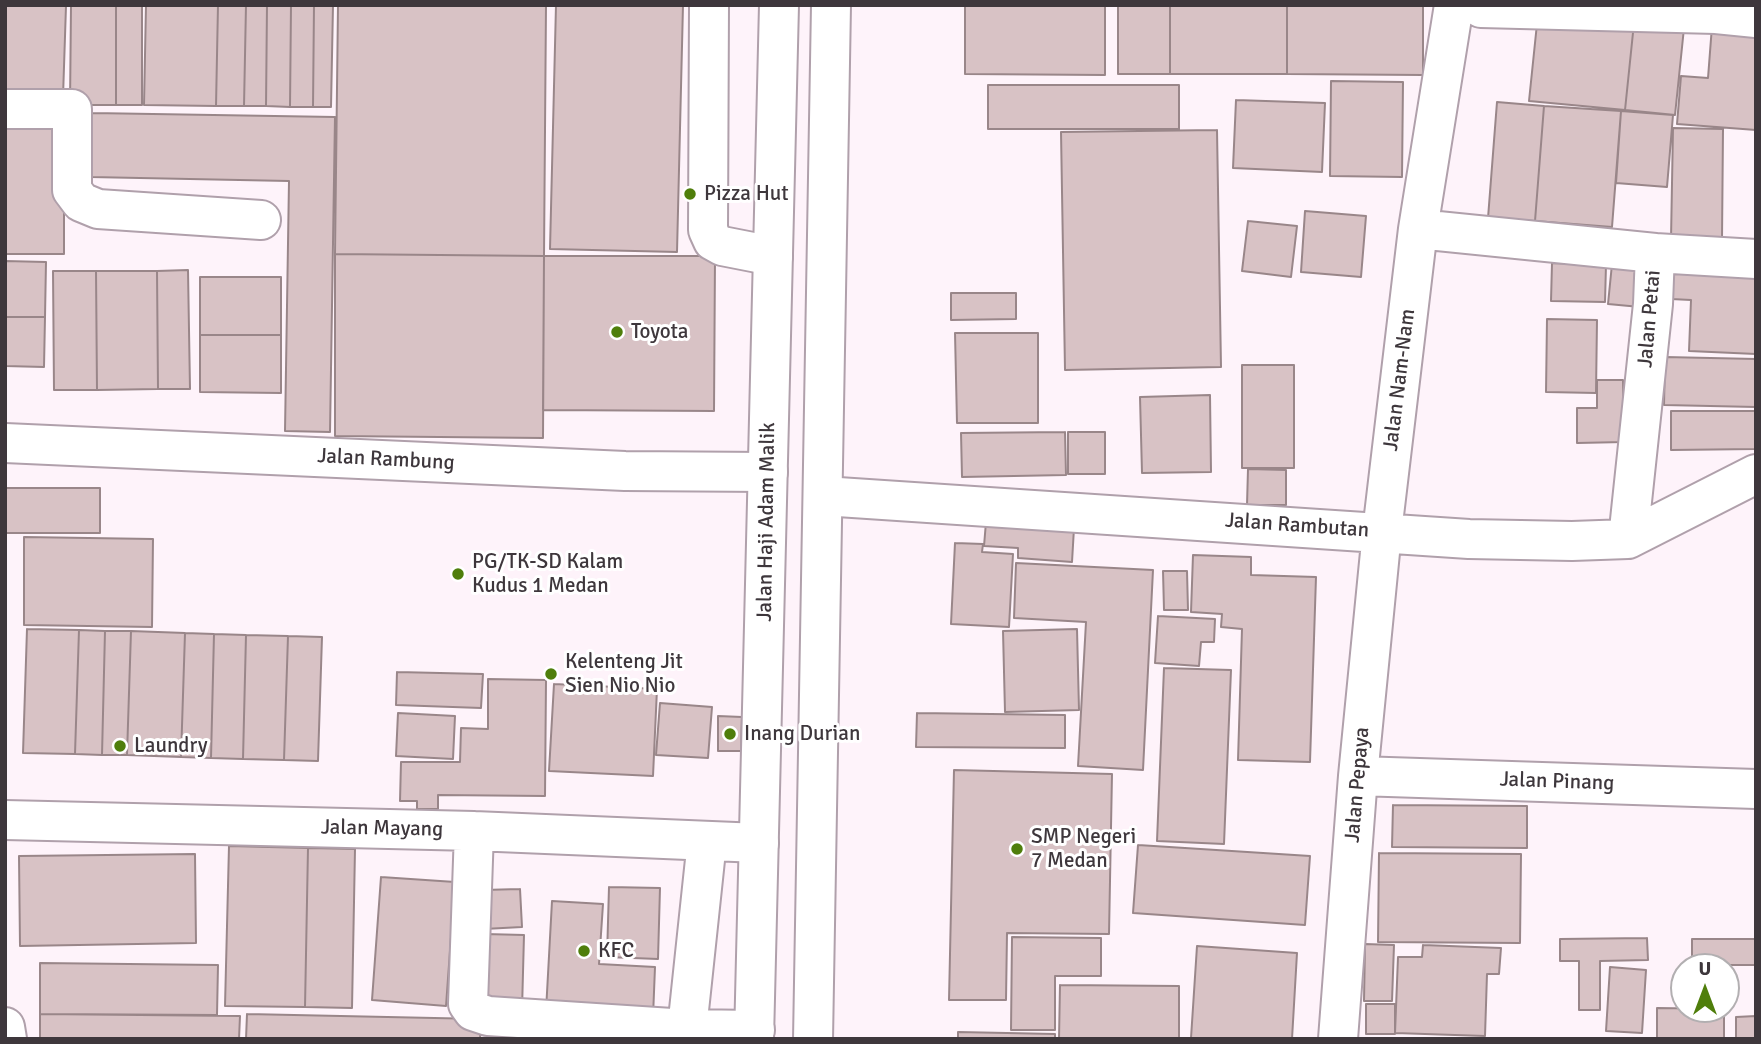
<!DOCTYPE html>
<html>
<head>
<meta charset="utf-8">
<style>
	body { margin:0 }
	#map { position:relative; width:1761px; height:1044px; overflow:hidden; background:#fef3fa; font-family:Signika,sans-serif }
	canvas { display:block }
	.frame { position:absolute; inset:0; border:7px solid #3e373c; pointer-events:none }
	.north { position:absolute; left:1670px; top:953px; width:70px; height:70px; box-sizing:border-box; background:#fff; border:2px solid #b2afb1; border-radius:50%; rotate:0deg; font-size:19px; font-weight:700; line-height:28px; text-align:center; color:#3e373c }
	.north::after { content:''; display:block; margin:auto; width:24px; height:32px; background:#4f7e0b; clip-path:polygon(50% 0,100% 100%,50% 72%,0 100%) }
</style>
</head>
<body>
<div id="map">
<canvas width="1761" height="1044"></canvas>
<div class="frame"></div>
<div class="north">U</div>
</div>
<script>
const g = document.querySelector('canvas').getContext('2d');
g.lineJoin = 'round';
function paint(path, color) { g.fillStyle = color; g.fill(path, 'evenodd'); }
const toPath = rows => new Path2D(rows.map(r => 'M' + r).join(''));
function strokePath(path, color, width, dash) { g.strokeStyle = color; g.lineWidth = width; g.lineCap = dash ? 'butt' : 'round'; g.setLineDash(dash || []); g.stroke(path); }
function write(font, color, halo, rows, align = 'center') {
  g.font = font + ' Signika,sans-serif'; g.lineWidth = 6; g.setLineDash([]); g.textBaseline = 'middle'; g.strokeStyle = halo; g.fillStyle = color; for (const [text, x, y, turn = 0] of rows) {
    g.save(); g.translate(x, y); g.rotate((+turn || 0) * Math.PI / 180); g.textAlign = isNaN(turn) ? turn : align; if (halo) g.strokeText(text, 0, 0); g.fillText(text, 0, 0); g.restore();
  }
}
const building = toPath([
	[5,5,66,6,63,97,5,95,5,5],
	[71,5,116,5,116,105,70,105,71,5],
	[116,5,142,5,142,105,116,105,116,5],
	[146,5,218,5,216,106,144,105,146,5],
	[218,5,246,5,244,106,216,106,218,5],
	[246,5,267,5,266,106,244,106,246,5],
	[267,5,291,5,290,107,266,106,267,5],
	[291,5,314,5,313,107,290,107,291,5],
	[314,5,333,5,331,107,313,107,314,5],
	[338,5,546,5,544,256,335,254,338,5],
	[556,5,683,5,677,252,550,249,556,5],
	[965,5,1105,5,1105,75,965,74,965,5],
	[1118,5,1170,5,1170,74,1118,74,1118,5],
	[1170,5,1287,5,1287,74,1170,74,1170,5],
	[1287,5,1423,5,1423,75,1287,74,1287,5],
	[1538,14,1634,23,1625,110,1529,101,1538,14],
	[1634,23,1684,28,1675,115,1625,110,1634,23],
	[1712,26,1756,29,1756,130,1677,124,1681,76,1708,78,1712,26],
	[1331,81,1403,82,1402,177,1330,176,1331,81],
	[988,85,1179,85,1179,129,988,129,988,85],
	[1236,100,1325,103,1322,172,1233,168,1236,100],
	[1497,102,1544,106,1535,221,1488,218,1497,102],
	[1544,106,1621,111,1612,227,1535,221,1544,106],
	[1621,111,1673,115,1667,187,1616,183,1621,111],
	[92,113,335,117,330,432,285,431,289,181,90,177,92,113],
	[5,128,64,128,64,254,5,254,5,128],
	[1673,128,1723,129,1722,239,1671,239,1673,128],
	[1217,130,1221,367,1065,370,1061,132,1217,130],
	[1305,211,1366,216,1361,277,1301,272,1305,211],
	[1248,221,1297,226,1291,277,1242,271,1248,221],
	[335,254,544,256,543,438,335,436,335,254],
	[544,256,715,256,714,411,543,410,544,256],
	[5,261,46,262,45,317,5,317,5,261],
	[1552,263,1606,265,1605,302,1551,301,1552,263],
	[1612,264,1643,267,1640,307,1608,304,1612,264],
	[1673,265,1756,268,1756,354,1689,351,1691,300,1671,299,1673,265],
	[188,270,190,389,158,389,157,271,188,270],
	[53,271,96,271,97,390,54,390,53,271],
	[96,271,157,271,158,389,97,390,96,271],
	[200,277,281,277,281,335,200,335,200,277],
	[951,293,1016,293,1016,319,951,320,951,293],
	[5,317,45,317,44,367,5,366,5,317],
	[1547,319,1597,320,1596,393,1546,392,1547,319],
	[955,333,1038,333,1038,423,957,423,955,333],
	[200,335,281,335,281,393,200,392,200,335],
	[1665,357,1756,359,1756,407,1664,405,1665,357],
	[1242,365,1294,365,1294,468,1242,468,1242,365],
	[1597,380,1623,380,1624,442,1577,443,1577,408,1597,408,1597,380],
	[1210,395,1211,472,1142,473,1140,397,1210,395],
	[1671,411,1756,411,1756,449,1671,450,1671,411],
	[1065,432,1066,475,962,477,961,433,1065,432],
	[1068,432,1105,432,1105,474,1068,474,1068,432],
	[1248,469,1286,470,1286,505,1247,505,1248,469],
	[6,488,100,488,100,533,6,533,6,488],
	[986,522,1074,528,1072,562,1018,558,1018,548,984,546,986,522],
	[24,537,153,539,152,627,24,625,24,537],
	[955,543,983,544,982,552,1013,554,1009,627,951,624,955,543],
	[1193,555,1251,557,1251,575,1316,577,1310,762,1238,760,1242,629,1221,627,1222,614,1191,612,1193,555],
	[1016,563,1153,570,1143,770,1078,766,1086,622,1014,618,1016,563],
	[1163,571,1187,571,1188,610,1164,610,1163,571],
	[1158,616,1215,619,1214,642,1201,642,1199,666,1155,663,1158,616],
	[27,629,79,630,75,754,23,753,27,629],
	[1077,629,1079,710,1005,712,1003,631,1077,629],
	[79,630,105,631,102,755,75,754,79,630],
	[105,631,131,631,127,755,102,755,105,631],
	[131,631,185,633,181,757,127,755,131,631],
	[185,633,214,634,211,758,181,757,185,633],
	[214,634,246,635,243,759,211,758,214,634],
	[246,635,288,636,284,760,243,759,246,635],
	[288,636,322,637,318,761,284,760,288,636],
	[1164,668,1231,670,1224,844,1157,841,1164,668],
	[397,672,483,674,481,708,396,705,397,672],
	[488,679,546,680,545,796,438,795,438,809,417,809,417,801,400,801,401,762,460,762,461,728,488,729,488,679],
	[554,684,657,689,653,776,549,771,554,684],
	[660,703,712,707,708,758,656,755,660,703],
	[398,713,455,716,453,759,396,756,398,713],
	[917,713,1065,715,1065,748,916,747,917,713],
	[718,716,742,717,741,751,718,751,718,716],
	[954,770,1112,774,1109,934,1007,933,1006,1000,949,1000,954,770],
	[1393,805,1527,806,1527,848,1392,847,1393,805],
	[1138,845,1310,856,1305,925,1133,913,1138,845],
	[229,846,308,848,305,1007,225,1006,229,846],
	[308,848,355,849,352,1008,305,1007,308,848],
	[1379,853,1521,854,1520,943,1378,942,1379,853],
	[195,854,196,943,20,946,19,856,195,854],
	[381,877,455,882,446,1006,372,1000,381,877],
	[609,887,660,888,658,959,607,957,609,887],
	[520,889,522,927,484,929,483,890,520,889],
	[552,901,603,904,599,964,655,967,653,1017,546,1011,552,901],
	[485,934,524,935,522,1010,483,1009,485,934],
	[1012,937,1101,938,1101,976,1055,976,1055,1030,1011,1030,1012,937],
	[1647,938,1648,960,1600,961,1600,1010,1579,1010,1579,961,1560,961,1560,939,1647,938],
	[1692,939,1756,939,1756,965,1692,965,1692,939],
	[1365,944,1394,945,1392,1001,1364,1001,1365,944],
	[1423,945,1501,948,1499,974,1487,974,1485,1036,1395,1033,1398,957,1422,957,1423,945],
	[1197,946,1297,953,1292,1039,1191,1038,1197,946],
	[40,963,218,965,217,1015,40,1014,40,963],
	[1610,967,1646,970,1642,1033,1606,1031,1610,967],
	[1060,985,1179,986,1179,1039,1059,1039,1060,985],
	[1366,1004,1395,1004,1395,1034,1366,1034,1366,1004],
	[1657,1008,1724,1009,1724,1039,1657,1039,1657,1008],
	[40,1014,240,1016,239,1039,40,1039,40,1014],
	[247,1014,481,1019,480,1039,246,1039,247,1014],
	[1756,1016,1756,1039,1736,1039,1736,1017,1756,1016],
	[958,1032,1055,1034,1055,1039,958,1039,958,1032]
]);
paint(building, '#d8c2c5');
strokePath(building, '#998689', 2);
const minor = toPath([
	[709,5,708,230,713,241,722,246,773,256],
	[1477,5,1481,8,1716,14,1756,18],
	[5,109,72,109,72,190,81,202,98,209,261,220],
	[1418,229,1655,253,1653,304,1628,539],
	[1655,253,1756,259],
	[5,443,625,471,768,472],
	[823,496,1469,539,1572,541,1628,539,1756,474],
	[1358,776,1756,789],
	[5,820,474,831,759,843],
	[474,831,468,1004,473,1011,488,1016,687,1029,755,1030],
	[5,1027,7,1039],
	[687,1029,707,841],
	[1338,1039,1358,776,1382,532,1418,229,1454,5]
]);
const major = toPath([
	[754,1039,779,5],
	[813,1039,831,5]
]);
strokePath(minor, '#b0a0ab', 42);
strokePath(major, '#b0a0ab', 42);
strokePath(minor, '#fff', 38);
strokePath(major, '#fff', 38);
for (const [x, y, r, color] of [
	[690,194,7,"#4f7e0b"],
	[617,332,7,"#4f7e0b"],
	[458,574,7,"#4f7e0b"],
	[551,674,7,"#4f7e0b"],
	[730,734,7,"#4f7e0b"],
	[120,746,7,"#4f7e0b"],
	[1017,849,7,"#4f7e0b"],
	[584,951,7,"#4f7e0b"]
]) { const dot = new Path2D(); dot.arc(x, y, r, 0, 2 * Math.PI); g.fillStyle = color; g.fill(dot); strokePath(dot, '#fff', 2.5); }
write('21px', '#3e373c', '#fff', [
	["Pizza Hut",704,194],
	["Toyota",631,332],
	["PG/TK-SD Kalam",472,562],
	["Kudus 1 Medan",472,586],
	["Kelenteng Jit",565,662],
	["Sien Nio Nio",565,686],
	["Inang Durian",744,734],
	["Laundry",134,746],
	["SMP Negeri",1031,837],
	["7 Medan",1031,861],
	["KFC",598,951]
], 'left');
write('21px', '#3e373c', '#fff', [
	["Jalan Petai",1650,319,-85],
	["Jalan Nam-Nam",1400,380,-83],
	["Jalan Rambung",386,460,3],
	["Jalan Haji Adam Malik",767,522,-89],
	["Jalan Rambutan",1297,526,4],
	["Jalan Pinang",1557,782,2],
	["Jalan Pepaya",1358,785,-85],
	["Jalan Mayang",382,829,1]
]);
</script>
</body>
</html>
